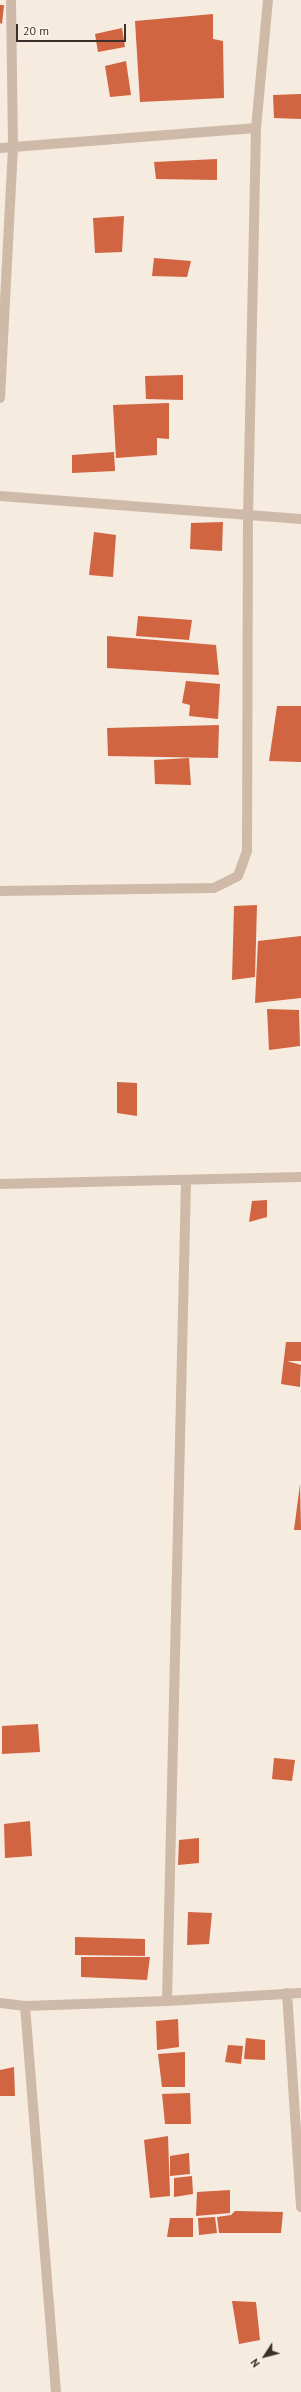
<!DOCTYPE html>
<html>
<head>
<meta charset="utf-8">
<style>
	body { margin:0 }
	#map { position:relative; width:301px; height:2392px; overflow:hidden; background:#f5ebdf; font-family:"PT Sans",sans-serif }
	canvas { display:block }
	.north { position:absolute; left:245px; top:2336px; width:40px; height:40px; -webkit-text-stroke:3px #fcf5ec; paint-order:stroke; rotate:234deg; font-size:11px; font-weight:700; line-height:16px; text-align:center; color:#3c2f29 }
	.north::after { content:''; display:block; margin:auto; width:14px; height:18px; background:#3c2f29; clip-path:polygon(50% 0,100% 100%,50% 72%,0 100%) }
	.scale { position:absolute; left:16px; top:24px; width:110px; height:18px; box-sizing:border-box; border:2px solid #3c2f29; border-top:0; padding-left:5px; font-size:12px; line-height:14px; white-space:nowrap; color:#3c2f29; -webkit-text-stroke:3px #fcf5ec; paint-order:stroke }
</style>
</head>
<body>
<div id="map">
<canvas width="301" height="2392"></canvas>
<div class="north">N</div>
<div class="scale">20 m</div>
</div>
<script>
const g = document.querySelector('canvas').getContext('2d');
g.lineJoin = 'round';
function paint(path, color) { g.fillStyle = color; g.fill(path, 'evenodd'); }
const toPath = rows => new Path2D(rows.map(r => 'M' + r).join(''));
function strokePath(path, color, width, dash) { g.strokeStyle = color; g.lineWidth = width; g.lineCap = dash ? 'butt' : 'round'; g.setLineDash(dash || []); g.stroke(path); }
paint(toPath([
	[0,5,4,5,2,24,0,23],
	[213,14,213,39,223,41,224,98,140,102,135,21],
	[122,28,125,47,98,52,95,34],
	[126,61,131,95,110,97,105,66],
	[301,94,301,119,274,118,273,95],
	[217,159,217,180,156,179,154,162],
	[124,216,122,252,95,253,93,218],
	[154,258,191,261,187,277,152,276],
	[183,375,183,400,146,399,145,376],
	[169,403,169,439,157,438,157,455,116,458,113,405],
	[114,452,115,471,72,473,72,455],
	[223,522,222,551,190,549,191,523],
	[94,532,116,535,113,577,89,575],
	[138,616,192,620,189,640,136,636],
	[107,636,216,645,219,675,107,668],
	[186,681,220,684,218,719,189,716,190,705,182,703],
	[277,706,301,706,301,762,269,761],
	[219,725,218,758,108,756,107,728],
	[189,758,191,785,155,784,154,760],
	[257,905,255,977,232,980,234,906],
	[301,936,301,998,255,1003,258,941],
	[267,1009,299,1010,300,1046,269,1050],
	[117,1082,137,1083,137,1116,117,1113],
	[267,1200,267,1217,249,1222,252,1201],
	[286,1342,301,1342,301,1361,287,1361,301,1365,300,1387,281,1384],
	[300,1484,301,1530,294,1530],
	[38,1724,40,1752,2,1754,2,1726],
	[274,1758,295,1760,292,1781,272,1779],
	[30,1821,32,1856,5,1858,4,1824],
	[199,1838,199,1863,178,1865,179,1840],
	[188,1912,212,1913,209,1944,187,1945],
	[75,1937,145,1939,145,1956,75,1955],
	[81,1957,150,1957,147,1980,81,1977],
	[178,2019,179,2047,157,2050,156,2021],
	[246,2038,265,2040,265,2060,244,2059],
	[228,2045,243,2046,241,2064,225,2062],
	[185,2052,185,2087,162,2087,158,2054],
	[14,2067,15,2096,0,2096,0,2070],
	[190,2093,191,2124,165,2124,162,2094],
	[168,2136,170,2196,150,2198,144,2140],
	[189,2153,190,2174,170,2176,170,2156],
	[192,2176,193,2194,174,2197,174,2178],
	[230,2190,230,2213,196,2216,197,2192],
	[235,2211,283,2212,281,2233,219,2233,217,2217,231,2215],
	[215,2217,217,2233,199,2235,198,2218],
	[170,2218,193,2218,193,2237,167,2237],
	[232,2301,256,2302,260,2340,239,2344]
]), '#d16441');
strokePath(toPath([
	[0,148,256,128],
	[0,398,13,147,11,0],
	[0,496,301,519],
	[0,891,214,888,238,876,247,851,248,516,256,128,268,0],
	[0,1184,301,1177],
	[287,1993,301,2207],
	[167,2001,186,1181],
	[0,2003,25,2006,167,2001,301,1993],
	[25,2006,56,2392]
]), '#cfbaa9', 10);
</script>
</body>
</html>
